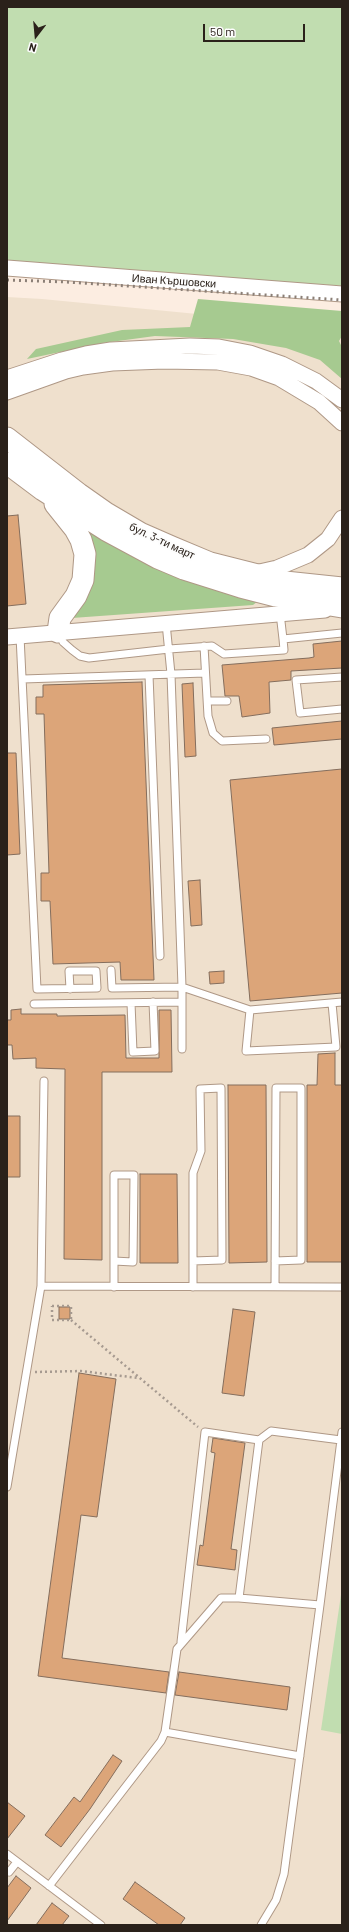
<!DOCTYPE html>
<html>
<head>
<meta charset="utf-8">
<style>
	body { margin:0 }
	#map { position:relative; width:349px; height:1932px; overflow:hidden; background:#fcede1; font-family:Barlow,sans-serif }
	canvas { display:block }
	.frame { position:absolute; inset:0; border:8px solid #2a211a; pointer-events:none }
	.north { position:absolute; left:16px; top:16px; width:40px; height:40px; -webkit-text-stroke:3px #fdfdfd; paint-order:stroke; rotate:196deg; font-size:11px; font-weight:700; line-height:16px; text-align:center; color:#2a211a }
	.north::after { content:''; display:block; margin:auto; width:14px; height:18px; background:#2a211a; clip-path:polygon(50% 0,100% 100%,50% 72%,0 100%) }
	.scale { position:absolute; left:203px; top:24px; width:102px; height:18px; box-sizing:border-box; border:2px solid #2a211a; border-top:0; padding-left:5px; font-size:12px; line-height:14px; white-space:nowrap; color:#2a211a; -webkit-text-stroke:3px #fdfdfd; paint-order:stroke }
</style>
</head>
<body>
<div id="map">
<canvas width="349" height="1932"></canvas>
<div class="frame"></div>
<div class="north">N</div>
<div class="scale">50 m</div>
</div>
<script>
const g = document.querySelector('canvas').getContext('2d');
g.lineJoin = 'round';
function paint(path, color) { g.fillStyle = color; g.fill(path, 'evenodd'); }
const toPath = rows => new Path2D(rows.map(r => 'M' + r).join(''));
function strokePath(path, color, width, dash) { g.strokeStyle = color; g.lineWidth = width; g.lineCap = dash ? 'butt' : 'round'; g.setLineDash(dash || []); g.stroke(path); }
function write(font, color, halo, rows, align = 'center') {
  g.font = font + ' Barlow,sans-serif'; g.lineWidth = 4; g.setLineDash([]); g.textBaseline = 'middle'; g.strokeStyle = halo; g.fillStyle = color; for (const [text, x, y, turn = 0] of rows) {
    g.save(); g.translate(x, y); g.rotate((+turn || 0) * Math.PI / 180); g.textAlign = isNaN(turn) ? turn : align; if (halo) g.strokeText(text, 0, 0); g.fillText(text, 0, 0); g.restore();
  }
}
paint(toPath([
	[7,297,42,299,342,328,342,1925,7,1925]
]), '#efe0cd');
paint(toPath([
	[7,7,342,7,342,286,7,262],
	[342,1588,342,1734,321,1730]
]), '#c1ddb0');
paint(toPath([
	[198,299,342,311,342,336,339,341,342,347,342,379,320,360,286,348,233,339,155,336,103,343,27,359,36,349,122,330,190,327],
	[85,528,118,549,162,568,258,601,253,605,72,618]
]), '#a6ca90');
const building = toPath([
	[18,515,26,604,7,606,7,516,18,515],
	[342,641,342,668,291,671,291,680,269,682,270,713,242,717,239,696,225,696,222,665,309,658,314,657,313,644,342,641],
	[142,682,154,980,121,980,120,962,53,964,50,901,41,901,41,873,49,873,44,714,36,714,36,697,43,697,43,685,142,682],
	[193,683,196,756,185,757,182,684,193,683],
	[342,721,342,739,274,745,272,728,342,721],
	[7,753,16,753,20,854,7,855,7,753],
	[342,769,342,993,250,1001,230,780,342,769],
	[200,880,202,925,191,926,188,881,200,880],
	[224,971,224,983,210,984,209,972,224,971],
	[21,1009,21,1014,57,1014,57,1016,125,1015,126,1058,159,1058,159,1010,171,1010,172,1072,102,1072,102,1260,64,1259,65,1069,36,1068,36,1058,13,1059,12,1045,7,1045,7,1020,11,1020,11,1010,21,1009],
	[335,1053,335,1085,342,1085,342,1262,307,1262,307,1085,317,1085,318,1054,335,1053],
	[228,1085,266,1085,267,1262,229,1263,228,1085],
	[7,1116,20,1116,20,1177,7,1177,7,1116],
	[140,1174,177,1174,178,1263,140,1263,140,1174],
	[59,1307,70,1307,70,1319,59,1319,59,1307],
	[233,1309,255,1312,244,1396,222,1393,233,1309],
	[79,1373,116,1379,97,1517,81,1515,62,1658,169,1672,166,1693,38,1676,79,1373],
	[213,1438,245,1443,231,1549,237,1550,235,1570,197,1565,200,1545,203,1546,215,1453,211,1452,213,1438],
	[179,1672,290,1687,287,1710,175,1695,179,1672],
	[113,1755,122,1761,90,1809,61,1847,45,1835,74,1797,80,1802,113,1755],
	[7,1802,25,1816,7,1839,7,1802],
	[16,1876,31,1888,7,1921,7,1888,16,1876],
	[135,1882,185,1918,180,1925,159,1925,123,1899,135,1882],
	[52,1903,69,1916,62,1925,36,1925,52,1903]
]);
paint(building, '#dca579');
strokePath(building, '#856e5d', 1);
const lane = toPath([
	[280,613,283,639],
	[166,623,171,674,182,987,250,1010,342,1002],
	[59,633,63,642,72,650,80,656,89,658,169,649,212,646,224,654,284,650,283,639,342,633],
	[20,636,37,989,97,988,96,971,69,971,70,989],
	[204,646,208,716,213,733,222,741,266,739],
	[149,675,160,956],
	[342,677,296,680,300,713,342,709],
	[23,679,205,673],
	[208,701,227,701],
	[111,970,112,988,182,987,182,1049],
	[131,1003,133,1052,155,1051,153,1002],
	[34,1004,182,1002],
	[250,1010,246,1051,336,1047,332,1003],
	[193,1261,222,1260,221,1088,200,1089,201,1151,193,1173,193,1287],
	[41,1286,44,1081],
	[114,1287,114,1175,134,1175,133,1262,114,1261],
	[275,1287,276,1088,301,1088,301,1260,275,1261],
	[7,1487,41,1286,342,1287],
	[239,1598,259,1440],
	[181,1642,205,1432,259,1440,271,1431,341,1440],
	[165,1732,300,1756],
	[7,1854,101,1925],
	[9,1872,17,1862],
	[49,1886,161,1741,165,1732,177,1649,221,1598,239,1598,320,1605,342,1432],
	[261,1925,276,1900,284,1874,320,1605]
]);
const street = toPath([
	[7,268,342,294],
	[7,378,62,360,86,354,111,350,190,346,219,347,250,353,282,364,316,381,342,400],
	[7,392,66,371,83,367,112,363,164,361,218,362,251,368,279,378,319,402,342,423],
	[255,573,277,568,308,555,328,539,342,518],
	[7,637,325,610]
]);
const secondary = toPath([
	[7,438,79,494,106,513,140,533,172,547,210,563,285,582,342,588],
	[7,463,43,490,106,530,158,558,184,569,241,587,276,596,342,607],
	[55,504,75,529,81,540,85,554,83,580,76,596,60,618,58,632]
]);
strokePath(lane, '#af9886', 9);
strokePath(street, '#af9886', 17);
strokePath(secondary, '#af9886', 23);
strokePath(toPath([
	[52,1306,71,1306,71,1320,52,1320,52,1306],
	[71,1320,198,1427],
	[35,1372,81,1371,138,1378]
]), '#a69a90', 2.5, [2, 3]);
strokePath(lane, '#fff', 7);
strokePath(street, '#fff', 15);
strokePath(secondary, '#fff', 21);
strokePath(toPath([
	[7,280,67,282,342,300]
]), '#8b7f76', 3, [2, 4]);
write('11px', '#2a211a', '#fdfdfd', [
	["Иван Кършовски",174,281,4],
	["бул. 3-ти март",162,541,25]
]);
</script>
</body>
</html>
